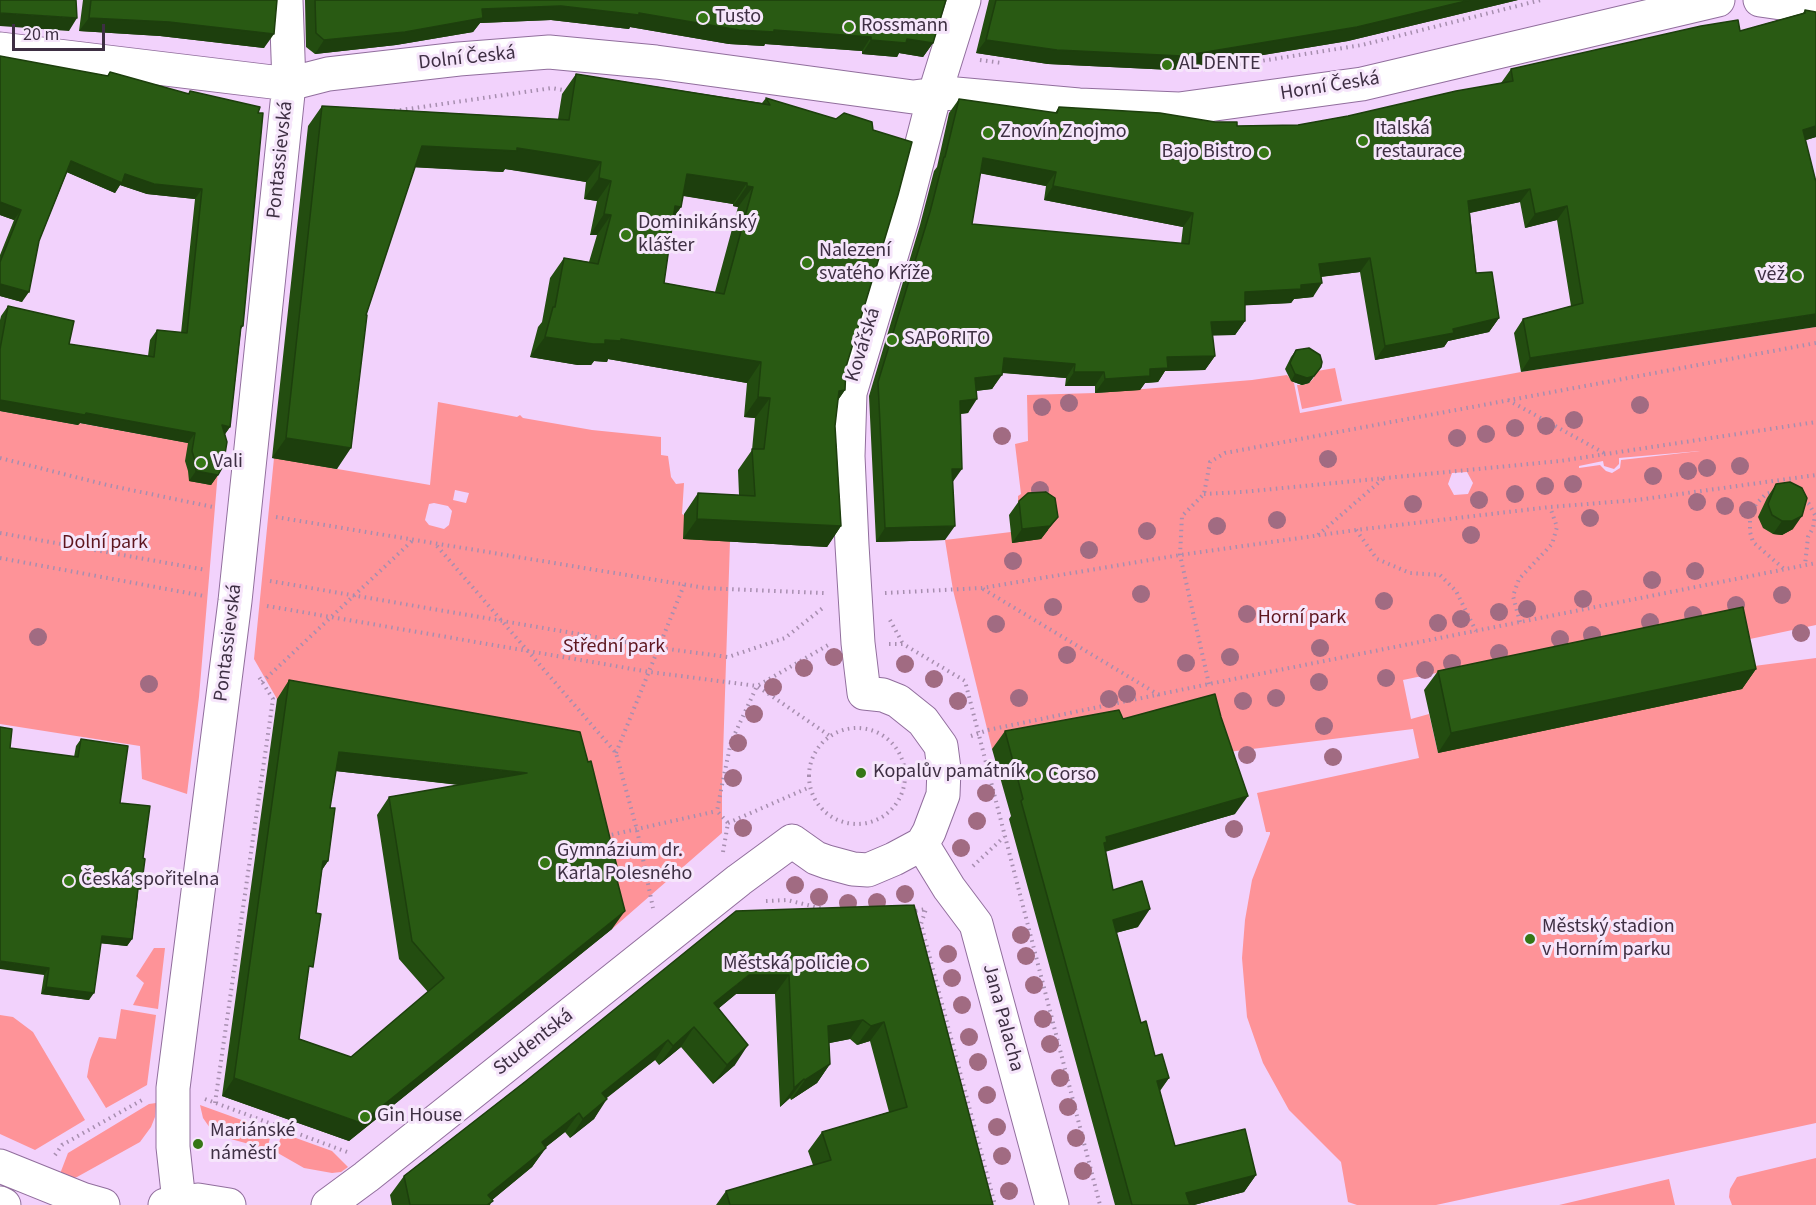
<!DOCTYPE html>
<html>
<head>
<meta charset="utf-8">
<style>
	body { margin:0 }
	#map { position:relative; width:1816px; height:1205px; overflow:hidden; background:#f2d2fc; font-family:"Source Sans 3",sans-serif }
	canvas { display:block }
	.scale { position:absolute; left:12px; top:24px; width:93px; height:27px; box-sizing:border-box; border:3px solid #3e2f43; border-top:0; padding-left:8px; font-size:18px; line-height:21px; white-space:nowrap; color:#3e2f43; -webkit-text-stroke:4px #f6e6fb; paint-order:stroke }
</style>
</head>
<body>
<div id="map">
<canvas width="1816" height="1205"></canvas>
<div class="scale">20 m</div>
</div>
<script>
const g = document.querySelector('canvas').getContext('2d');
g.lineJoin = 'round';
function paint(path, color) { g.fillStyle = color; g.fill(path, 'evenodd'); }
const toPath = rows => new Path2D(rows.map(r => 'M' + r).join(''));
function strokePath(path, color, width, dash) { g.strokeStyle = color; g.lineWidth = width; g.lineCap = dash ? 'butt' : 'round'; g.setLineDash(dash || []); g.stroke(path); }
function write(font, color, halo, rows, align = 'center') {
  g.font = font + ' "Source Sans 3",sans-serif'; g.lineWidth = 6; g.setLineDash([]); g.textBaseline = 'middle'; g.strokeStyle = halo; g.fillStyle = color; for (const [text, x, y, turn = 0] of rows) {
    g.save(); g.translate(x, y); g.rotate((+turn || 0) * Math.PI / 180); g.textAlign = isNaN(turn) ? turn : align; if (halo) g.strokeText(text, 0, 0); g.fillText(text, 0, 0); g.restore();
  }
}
paint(toPath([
	[1816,327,1816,625,1750,639,1742,609,1403,680,1411,719,1429,714,1438,753,1754,666,1816,658,1816,1123,1436,1205,1357,1205,1348,1202,1341,1162,1289,1110,1263,1063,1247,1017,1242,958,1245,920,1252,880,1270,834,1270,832,1266,832,1257,793,1419,758,1413,729,1228,752,1107,728,992,749,953,590,945,540,1011,532,1020,542,1023,506,1018,504,1018,496,1021,494,1015,444,1028,441,1027,395,1095,393,1252,380,1287,375,1294,383,1300,413,1521,372],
	[1700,451,1621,460,1620,468,1612,473,1606,471,1600,465,1579,468,1579,466,1603,461,1604,466,1614,469,1619,464,1619,458],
	[1467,472,1473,483,1468,494,1454,495,1448,484,1452,473],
	[1335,368,1342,401,1302,409,1297,385,1302,385,1309,383,1313,379,1317,371],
	[438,402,517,417,520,415,523,418,592,430,661,437,661,455,668,456,671,477,676,484,684,483,682,514,730,541,722,785,722,833,612,929,578,780,312,705,277,699,254,659,274,458,430,485],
	[455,490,469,493,466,503,453,500],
	[434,503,448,506,452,511,449,525,444,529,429,525,425,520,429,504],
	[0,411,78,425,79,423,194,444,192,481,196,482,205,484,219,459,199,697,187,794,142,779,140,746,0,724],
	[154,948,165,948,158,1009,133,1005,144,983,136,976],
	[121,1009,156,1015,147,1085,106,1108,87,1077,90,1060,99,1037,116,1039],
	[0,1015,13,1017,33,1032,85,1120,35,1150,0,1134],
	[156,1103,155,1117,151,1127,140,1142,77,1177,68,1180,58,1179,68,1153,149,1104],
	[200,1105,272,1131,267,1149,220,1136,210,1128,203,1118],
	[282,1133,332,1151,348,1167,341,1172,332,1173,304,1168,276,1152],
	[1816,1158,1816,1205,1732,1205,1729,1197,1730,1189,1737,1177],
	[1669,1179,1675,1205,1559,1205]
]), '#fe9398');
const minor = toPath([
	[1760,0,1816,8],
	[0,49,289,84,328,74,459,59,549,52,656,62,913,97,945,93,1079,105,1179,109,1362,84,1718,0],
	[922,844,949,888,976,924,1052,1205],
	[179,1202,173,1147,173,1088,235,601,289,84,286,0],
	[328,1205,366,1177,739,880,792,841,816,858,827,862,853,869,868,870,894,859,922,844,929,832,943,795,944,769,941,746,923,721,898,701,883,695,864,693,858,643,852,545,848,456,850,393,902,220,935,93,964,0]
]);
const major = toPath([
	[0,1166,82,1199,103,1205],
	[0,1203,4,1205],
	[165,1205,198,1200,229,1205]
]);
strokePath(minor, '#916e9d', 35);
strokePath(major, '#916e9d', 35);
strokePath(toPath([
	[980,60,1002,63],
	[1204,70,1362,45,1541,0],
	[394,111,552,88,568,91],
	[1508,400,1604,453],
	[0,458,107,485,213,507],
	[1775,491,1766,494,1756,504,1750,516,1750,532,1753,542,1784,569],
	[1204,494,1242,492,1560,461,1816,422],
	[1803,500,1809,504,1815,515,1813,528,1808,537,1805,565],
	[276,517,705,588,824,593],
	[1356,530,1377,559,1410,573,1440,575,1456,591,1476,631],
	[0,533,206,570],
	[1318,535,1385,477],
	[437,546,616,753,637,830,653,908],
	[0,558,204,596],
	[270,581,660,648,728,657,785,638,824,607],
	[983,589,1159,695],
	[885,593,982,588,1180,555,1356,530,1550,507,1637,500,1816,475],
	[267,606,650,672,757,686,830,736],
	[890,620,903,644],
	[1520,622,1513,596,1519,579,1552,544,1557,527,1550,507],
	[889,644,903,644,965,681,1100,1205],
	[262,682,412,541],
	[1209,684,1180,555,1182,516,1204,494,1210,462,1225,453,1816,343],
	'809 776a48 48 0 1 1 96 0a48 48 0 1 1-96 0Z',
	[971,736,988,730,1209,684,1816,563],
	[616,753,684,585],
	[728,823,810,787],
	[606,836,717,811],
	[723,852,728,823,717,811,722,785,731,742,757,686,828,645],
	[973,866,1004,837],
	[138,881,166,885],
	[766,901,787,900,824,909],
	[910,912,926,909,921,924,995,1205],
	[205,1099,347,1152],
	[215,1103,273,699,259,677],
	[55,1155,62,1145,142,1100]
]), '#a78eaf', 4, [1.5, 4.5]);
strokePath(minor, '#fff', 33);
strokePath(major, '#fff', 33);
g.fillStyle = '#a16b82';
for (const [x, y] of [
	[1069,403],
	[1640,405],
	[1042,407],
	[1574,420],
	[1546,426],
	[1515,428],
	[1486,434],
	[1002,436],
	[1457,438],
	[1328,459],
	[1740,466],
	[1707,468],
	[1688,471],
	[1653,476],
	[1573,484],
	[1545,486],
	[1040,490],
	[1515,494],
	[1479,500],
	[1697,502],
	[1413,504],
	[1725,506],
	[1748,510],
	[1590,518],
	[1277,520],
	[1217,526],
	[1147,531],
	[1471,535],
	[1089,550],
	[1013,561],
	[1695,571],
	[1652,580],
	[1141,594],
	[1782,595],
	[1583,599],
	[1384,601],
	[1736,605],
	[1053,607],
	[1527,609],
	[1499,612],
	[1247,614],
	[1693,615],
	[1461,619],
	[1650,622],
	[1438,623],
	[996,624],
	[1801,633],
	[1592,635],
	[38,637],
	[1560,639],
	[1320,648],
	[1499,653],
	[1067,655],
	[834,657],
	[1230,657],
	[1186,663],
	[1452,663],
	[905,664],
	[804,668],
	[1425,670],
	[1386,678],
	[934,679],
	[1319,682],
	[149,684],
	[773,687],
	[1127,694],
	[1019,698],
	[1276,698],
	[1109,699],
	[958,701],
	[1243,701],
	[754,714],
	[1324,726],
	[738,743],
	[1247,755],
	[1333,757],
	[733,778],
	[986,793],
	[977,821],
	[743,828],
	[1234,829],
	[961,848],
	[795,885],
	[905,894],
	[819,897],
	[877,902],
	[848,903],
	[1021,935],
	[948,954],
	[1026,956],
	[952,978],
	[1034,985],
	[962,1005],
	[1043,1019],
	[969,1037],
	[1050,1044],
	[978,1062],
	[1060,1078],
	[987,1095],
	[1068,1107],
	[997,1127],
	[1076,1138],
	[1002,1156],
	[1083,1171],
	[1009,1191]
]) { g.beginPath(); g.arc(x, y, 9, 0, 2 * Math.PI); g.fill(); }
paint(toPath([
	[83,0,277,0,264,48,160,36,79,31],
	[305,0,946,0,933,43,923,57,899,53,897,57,862,54,862,51,765,44,764,46,729,44,630,27,629,29,551,20,480,23,473,32,396,45,315,54,306,47],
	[989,0,1518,0,1348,41,1172,70,1048,64,976,53],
	[1805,10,1816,137,1806,140,1521,372,1514,333,1523,319,1571,306,1557,220,1525,228,1520,202,1470,213,1476,273,1499,318,1489,332,1448,341,1444,347,1375,360,1360,272,1321,277,1313,297,1294,299,1291,303,1245,305,1245,321,1235,335,1212,335,1215,356,1205,370,1165,371,1158,382,1145,383,1140,390,1095,393,1095,386,1065,386,1066,378,1002,373,992,389,976,391,968,413,960,414,945,540,876,542,869,396,920,225,934,171,937,167,949,113,959,99,1055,113,1059,107,1237,126,1298,125,1348,116,1501,83,1511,69,1740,31,1803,13],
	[980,173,1046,186,1044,200,1183,227,1181,244,972,224],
	[0,56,107,76,110,72,188,94,190,91,258,113,243,326,241,329,230,427,225,434,218,475,211,485,189,481,188,471,185,461,188,443,80,423,78,425,0,411,0,320,1,316,8,306,69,344,148,356,150,340,157,330,181,333,195,199,147,194,120,185,115,193,67,172,39,241,22,302,0,296,0,255,14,220,0,215],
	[576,74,762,103,766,98,836,119,846,367,845,390,838,400,835,426,841,526,827,547,683,539,684,514,698,493,739,495,738,470,752,450,755,418,744,417,747,383,608,359,607,362,594,361,591,365,578,365,530,357,538,327,542,322,550,278,564,258,589,262,597,235,590,235,597,201,584,199,586,182,548,175,505,169,503,172,415,167,366,315,337,469,272,458,308,126,322,106,558,119,562,94],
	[683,196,733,204,733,206,738,207,715,292,664,283,673,219,681,207],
	[1296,350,1316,374,1309,383,1302,385,1291,381,1285,369,1291,357],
	[1776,484,1793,529,1782,535,1773,534,1763,528,1758,517,1767,498],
	[1019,501,1048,530,1041,539,1012,543,1009,515],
	[1756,669,1742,689,1438,753,1424,690,1438,671],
	[289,680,620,879,618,882,612,929,349,1141,222,1096,277,699],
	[336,771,459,785,389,797,377,815,399,959,428,992,351,1057,299,1039,322,870,328,861,330,808],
	[1123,719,1235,814,1105,852,1113,890,1138,927,1116,933,1141,1023,1155,1056,1169,1078,1160,1091,1175,1146,1256,1175,1244,1192,1194,1205,1115,1205,1009,819,1011,816,992,749,1005,731],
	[81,739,120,803,138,894,132,939,127,946,101,943,89,1000,41,994,44,975,10,748,74,757,76,746],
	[914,905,993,1205,716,1205,726,1191,813,1165,808,1151,822,1132,889,1112,870,1041,857,1045,850,1039,829,1043,830,1064,817,1083,791,1100,790,1098,780,1107,775,994,736,994,719,1008,735,1065,713,1084,681,1047,659,1065,655,1060,606,1098,594,1119,570,1138,565,1132,546,1147,532,1167,492,1200,490,1205,392,1205,390,1195,404,1176,526,1081]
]), '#234d10');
paint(toPath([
	[1470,0,1518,0,1348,41,1172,70,1048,64,976,53,986,40],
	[561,6,639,13,774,30,871,37,862,51,765,44,764,46,729,44,630,27,629,29,551,20,480,23,473,32,396,45,315,54,324,40,482,9],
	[0,13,77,18,69,31,0,26],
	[89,18,169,22,274,34,264,48,160,36,79,31],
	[907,39,933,43,923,57,899,53,897,57,862,54,871,40],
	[1816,126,1816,137,1793,144,1803,130],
	[422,146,517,148,601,162,586,182,505,169,503,172,408,167],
	[983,158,1056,172,1046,186,973,172],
	[71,161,125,174,202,189,195,199,147,194,120,185,115,193,64,171],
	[687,174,747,183,733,204,673,194],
	[599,178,611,181,597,201,584,199],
	[747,186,753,187,738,207,733,206],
	[1053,186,1193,213,1183,227,1044,200],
	[1530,189,1520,202,1459,215,1468,201],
	[0,202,21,210,14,220,0,215],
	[675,206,681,207,667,227],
	[1567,206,1557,220,1525,228,1535,214],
	[604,214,611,215,597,235,590,235],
	[1370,258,1360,272,1310,278,1319,264],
	[1322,283,1313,297,1294,299,1291,303,1235,306,1245,292],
	[0,284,29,292,22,302,0,296],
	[1816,314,1816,327,1521,372,1530,358],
	[1499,318,1489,332,1448,341,1444,347,1375,360,1385,346,1453,329],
	[1245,321,1235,335,1201,336,1211,322],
	[545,337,605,340,621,339,761,362,747,383,608,359,607,362,594,361,591,365,578,365,530,357],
	[1215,356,1205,370,1165,371,1158,382,1145,383,1140,390,1095,393,1105,379,1150,369,1167,357],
	[1004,358,1075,364,1066,378,994,372],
	[1321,367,1309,383,1302,385,1291,381,1295,374],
	[1074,372,1104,372,1095,386,1065,386],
	[1002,375,992,389,965,392,975,378],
	[845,390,831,410,839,391],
	[758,397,770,398,755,418,744,417],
	[977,399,968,413,950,415,960,401],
	[0,400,86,413,195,433,188,443,80,423,78,425,0,411],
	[222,425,230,427,223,437],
	[286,438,351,448,337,469,272,458],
	[952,469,962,469,952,483],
	[196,471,218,475,211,485,189,481],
	[1802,516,1793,529,1782,535,1773,534,1782,521],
	[1058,517,1041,539,1012,543,1022,529],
	[697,519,841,526,827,547,683,539],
	[955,526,945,540,876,542,885,528],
	[1756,669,1742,689,1438,753,1451,733],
	[339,752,527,773,515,791,326,770],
	[1248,796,1235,814,1099,853,1106,837],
	[323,861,328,861,315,880],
	[1150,909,1138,927,1100,937,1113,920],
	[625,911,612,929,349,1141,222,1096,234,1078,361,1123],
	[102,936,132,939,127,946,97,943],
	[0,961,49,968,44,975,0,969],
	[749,975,789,975,775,994,736,994,701,1023,714,1003],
	[46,987,94,993,89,1000,41,994],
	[863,1020,850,1039,815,1046,828,1026],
	[884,1022,870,1041,857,1045,871,1026],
	[694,1027,681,1047,659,1065,673,1046],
	[668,1040,655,1060,589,1112,602,1093],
	[748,1045,735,1065,713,1084,727,1065],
	[830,1064,817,1083,791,1100,805,1080],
	[1169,1078,1156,1095,1157,1081],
	[804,1079,790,1098,780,1107,794,1088],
	[607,1099,594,1119,570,1138,583,1119],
	[579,1113,565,1132,528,1161,542,1142],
	[546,1148,532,1167,486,1205,488,1195],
	[1256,1175,1244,1192,1194,1205,1178,1205,1186,1193]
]), '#1d3f0d');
const building = toPath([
	[0,0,76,0,77,18,0,13,0,0],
	[91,0,277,0,274,34,169,22,89,18,91,0],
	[315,0,946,0,933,43,907,39,906,43,871,40,871,37,774,30,774,32,739,30,639,13,639,15,561,6,482,9,483,18,405,32,324,40,316,33,315,0],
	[996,0,1470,0,1357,27,1182,56,1057,50,986,40,996,0],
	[1805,10,1816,12,1816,126,1803,130,1816,182,1816,314,1530,358,1523,319,1583,303,1567,206,1535,214,1530,189,1468,201,1476,273,1492,272,1499,318,1453,329,1454,333,1385,346,1370,258,1319,264,1322,283,1301,285,1301,289,1245,292,1245,321,1211,322,1215,356,1167,357,1168,368,1150,369,1150,376,1105,379,1104,372,1074,372,1075,364,1004,358,1002,375,975,378,977,399,960,401,962,469,952,469,955,526,885,528,878,382,930,212,944,157,945,157,959,99,1057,113,1059,107,1160,113,1215,122,1237,122,1237,126,1298,125,1348,116,1456,91,1513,81,1511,69,1701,26,1738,20,1740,31,1805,13,1805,10],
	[983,158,1056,172,1053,186,1193,213,1189,244,972,224,983,158],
	[0,56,108,76,110,72,189,94,190,91,260,107,258,113,263,113,243,326,241,326,230,427,222,425,227,442,223,466,218,475,196,471,195,461,192,451,195,433,86,413,85,415,0,400,0,349,8,306,74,321,69,344,154,357,157,330,187,333,202,189,154,184,125,174,122,183,71,161,39,241,29,292,0,284,0,262,21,210,0,202,0,56],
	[576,74,770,105,766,98,836,119,844,113,872,122,873,130,912,142,898,195,846,367,845,390,839,391,835,426,841,526,697,519,698,493,755,496,752,449,764,449,770,398,758,397,761,362,621,339,621,341,605,340,605,344,593,344,545,337,553,307,555,307,564,258,598,264,611,215,604,214,611,181,599,178,601,162,562,155,517,148,517,151,422,146,366,315,367,315,351,448,286,438,322,106,569,120,576,74],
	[687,174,747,183,747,186,753,187,724,294,664,283,675,206,681,207,687,174],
	[1309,348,1320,355,1322,362,1321,367,1314,376,1307,378,1295,374,1290,363,1296,350,1309,348],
	[1790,482,1802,488,1807,498,1802,516,1792,521,1782,521,1772,515,1768,504,1776,484,1790,482],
	[1046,492,1055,498,1058,517,1050,526,1022,529,1019,501,1028,493,1046,492],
	[1743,607,1756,669,1451,733,1438,671,1743,607],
	[289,680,580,732,588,762,591,761,620,879,617,880,625,911,361,1123,234,1078,289,680],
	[339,752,527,773,389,797,412,941,444,978,351,1057,299,1039,309,966,313,967,321,914,316,913,323,861,328,861,335,808,330,808,339,752],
	[1215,694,1221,717,1248,796,1106,837,1107,842,1104,843,1113,890,1142,881,1150,909,1113,920,1141,1023,1146,1021,1155,1056,1162,1054,1169,1078,1157,1081,1175,1146,1245,1129,1256,1175,1186,1193,1190,1205,1132,1205,1021,801,1023,799,1005,731,1119,710,1123,719,1215,694],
	[0,727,12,729,10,748,78,757,81,739,128,746,120,803,150,806,143,858,145,859,141,889,138,889,132,939,102,936,94,993,46,987,49,968,0,961,0,727],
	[914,905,993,1205,730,1205,726,1191,831,1160,822,1132,907,1107,884,1022,871,1026,863,1020,828,1026,830,1064,805,1080,804,1079,794,1088,789,975,749,975,714,1003,748,1045,727,1065,694,1027,673,1046,668,1040,602,1093,607,1099,583,1119,579,1113,542,1142,546,1148,488,1195,493,1201,487,1205,410,1205,404,1176,526,1081,736,911,914,905]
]);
paint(building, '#295a13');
strokePath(building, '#1d3f0d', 1.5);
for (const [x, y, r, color] of [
	[703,18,6,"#357715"],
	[849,27,6,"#357715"],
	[1167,65,6,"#357715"],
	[988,133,6,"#357715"],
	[1363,141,6,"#357715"],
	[1264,153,6,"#357715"],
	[626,235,6,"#357715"],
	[807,263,6,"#357715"],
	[1797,276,6,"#357715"],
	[892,340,6,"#357715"],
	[201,463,6,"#357715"],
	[861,773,6,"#357715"],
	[1036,776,6,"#357715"],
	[545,863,6,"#357715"],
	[69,881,6,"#357715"],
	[1530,939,6,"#357715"],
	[862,965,6,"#357715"],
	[365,1117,6,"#357715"],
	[198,1144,6,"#357715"]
]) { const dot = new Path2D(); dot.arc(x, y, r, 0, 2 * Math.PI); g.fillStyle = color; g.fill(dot); strokePath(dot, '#f6e6fb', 2); }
write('20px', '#3e2f43', '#f6e6fb', [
	["Tusto",715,18],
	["Rossmann",861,27],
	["AL DENTE",1179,65],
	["Italská",1375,130],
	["restaurace",1375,153],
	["Znovín Znojmo",1000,133],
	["Bajo Bistro",1252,153,"right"],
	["Dominikánský",638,224],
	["klášter",638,247],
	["Nalezení",819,252],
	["svatého Kříže",819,275],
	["věž",1785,276,"right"],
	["SAPORITO",904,340],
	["Vali",213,463],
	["Kopalův památník",873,773],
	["Corso",1048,776],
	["Gymnázium dr.",557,852],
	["Karla Polesného",557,875],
	["Česká spořitelna",81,881],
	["Městský stadion",1542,928],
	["v Horním parku",1542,951],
	["Městská policie",850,965,"right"],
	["Gin House",377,1117],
	["Mariánské",210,1132],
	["náměstí",210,1155]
], 'left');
write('20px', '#3e2f43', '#f6e6fb', [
	["Dolní Česká",467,59,-6],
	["Horní Česká",1330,87,-9],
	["Pontassievská",281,160,-84],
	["Kovářská",864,345,-73],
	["Pontassievská",229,643,-83],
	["Jana Palacha",1002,1018,75],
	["Studentská",534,1043,-38]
]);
write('20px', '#5e161f', '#f6e6fb', [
	["Dolní park",105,544],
	["Horní park",1302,619],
	["Střední park",614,648]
]);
</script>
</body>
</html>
